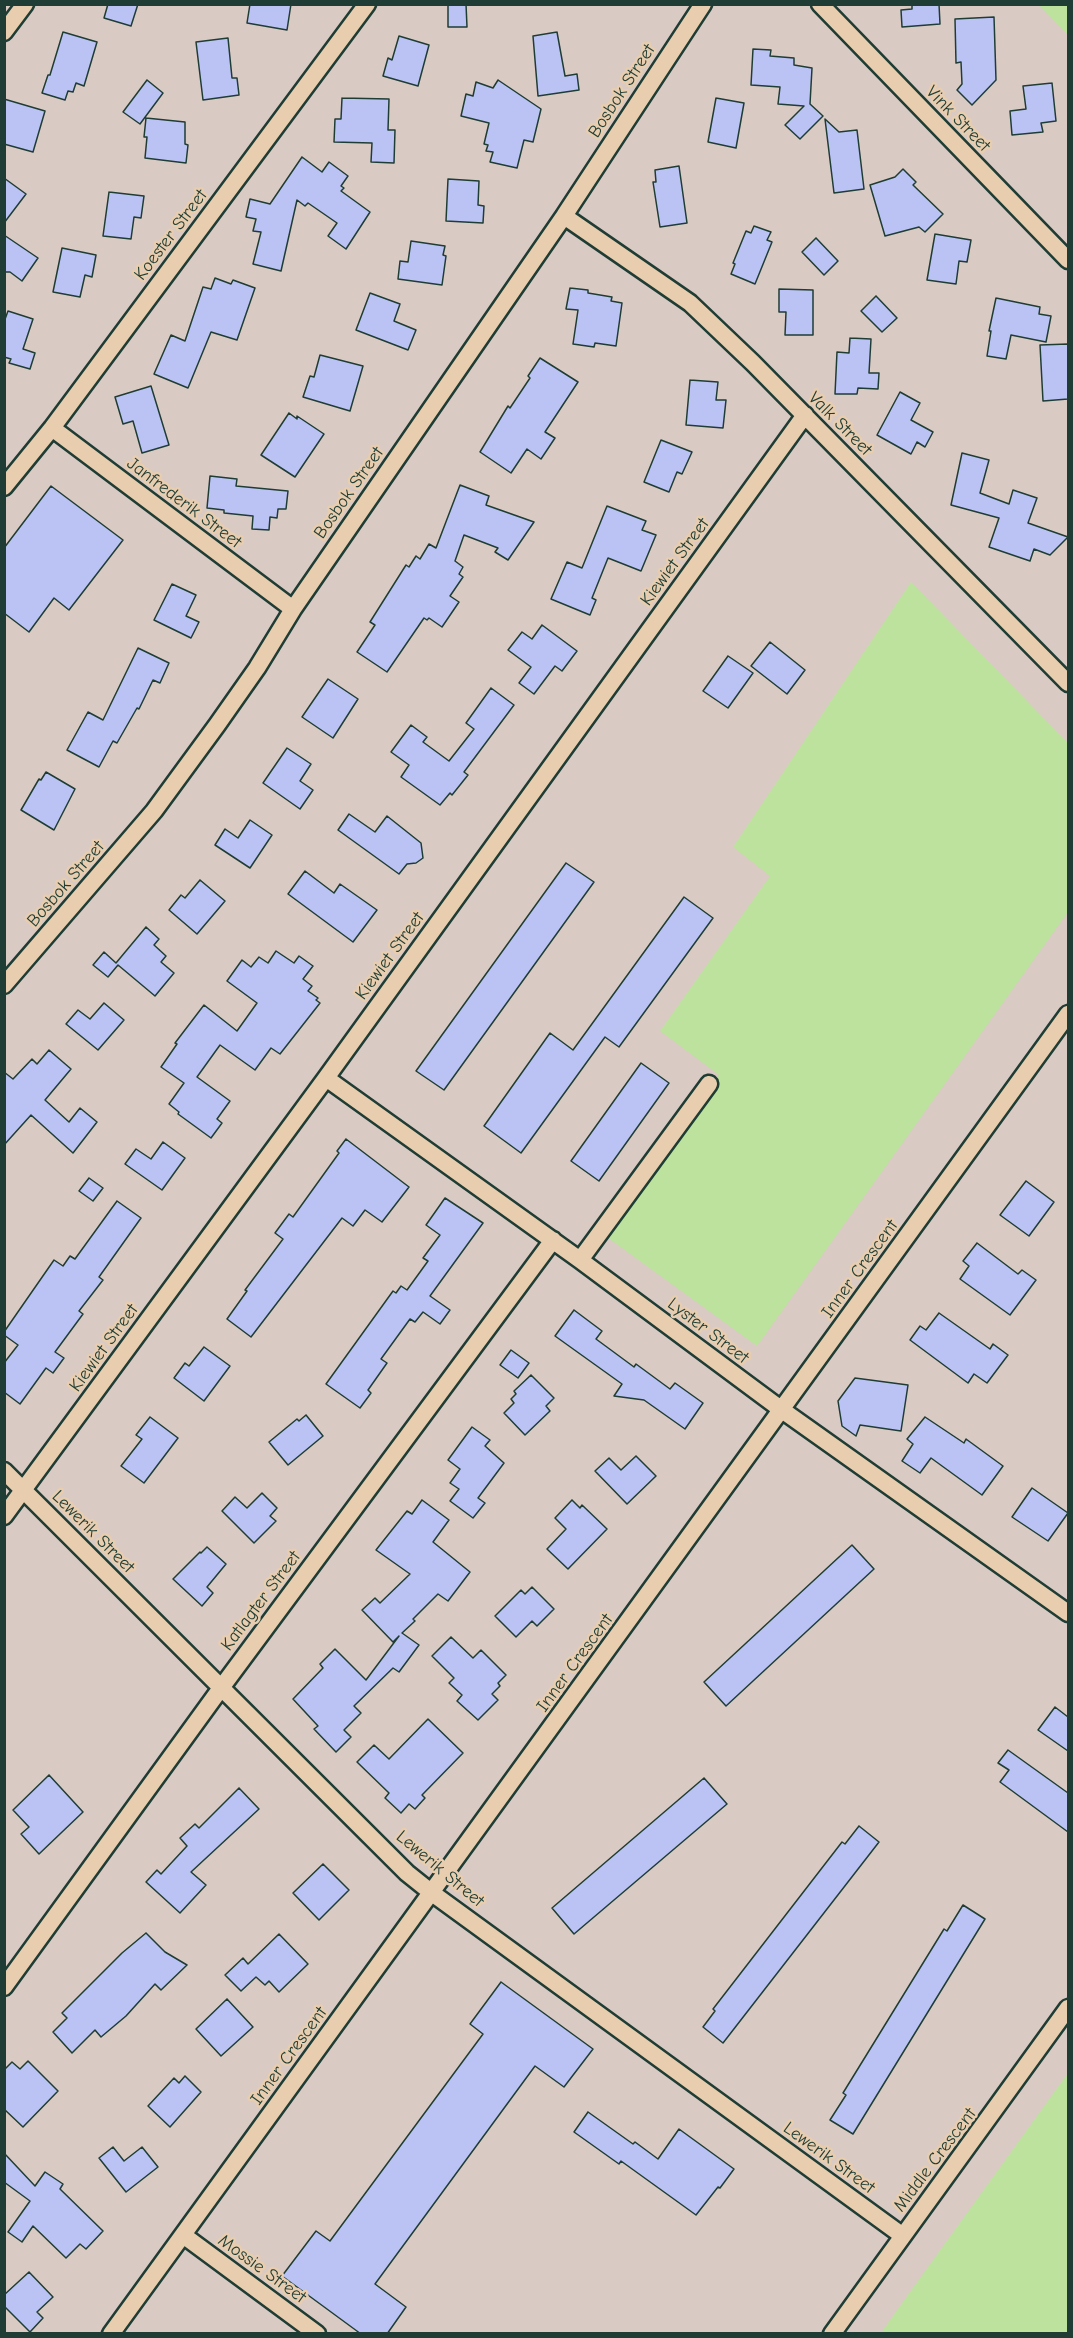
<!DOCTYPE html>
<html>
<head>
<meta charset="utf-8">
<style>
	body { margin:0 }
	#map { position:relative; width:1073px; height:2338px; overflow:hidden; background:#dacac4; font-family:"Comic Neue",sans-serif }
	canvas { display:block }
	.frame { position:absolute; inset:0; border:6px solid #1f3d34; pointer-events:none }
</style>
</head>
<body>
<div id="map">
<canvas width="1073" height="2338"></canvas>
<div class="frame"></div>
</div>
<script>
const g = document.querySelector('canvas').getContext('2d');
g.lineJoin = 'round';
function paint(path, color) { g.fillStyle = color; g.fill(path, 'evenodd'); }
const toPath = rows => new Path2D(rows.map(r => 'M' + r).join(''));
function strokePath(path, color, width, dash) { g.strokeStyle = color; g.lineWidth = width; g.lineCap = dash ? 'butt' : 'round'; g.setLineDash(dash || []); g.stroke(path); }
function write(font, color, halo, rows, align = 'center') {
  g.font = font + ' "Comic Neue",sans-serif'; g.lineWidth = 5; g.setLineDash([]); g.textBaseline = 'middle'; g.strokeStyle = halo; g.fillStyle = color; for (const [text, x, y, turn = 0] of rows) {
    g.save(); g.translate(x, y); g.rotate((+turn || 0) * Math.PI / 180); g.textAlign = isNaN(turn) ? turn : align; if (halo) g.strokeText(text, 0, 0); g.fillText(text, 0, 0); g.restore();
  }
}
paint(toPath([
	[1039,5,1068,5,1068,35],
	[911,582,1068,743,1068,912,757,1346,604,1235,719,1075,660,1031,770,876,733,847],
	[1068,2073,1068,2333,881,2333,902,2303]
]), '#bce29e');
const building = toPath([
	[108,4,138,4,131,26,104,18,108,4],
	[250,4,291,4,287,30,247,23,250,4],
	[448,4,466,4,467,27,448,27,448,4],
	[912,4,939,4,940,24,902,27,901,10,912,9,912,4],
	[994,17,996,80,972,105,957,90,962,84,961,62,956,63,955,19,994,17],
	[63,32,97,42,84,86,76,83,73,92,68,91,65,100,42,93,48,75,50,75,63,32],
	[557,32,565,76,577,74,579,90,538,96,533,36,557,32],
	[399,36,429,45,418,86,383,76,388,58,392,60,399,36],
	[228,38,232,78,237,78,239,95,203,100,196,42,228,38],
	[753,49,771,50,770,56,794,58,794,65,812,68,810,104,823,116,800,139,785,125,804,106,778,104,780,87,751,85,753,49],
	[147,80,163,93,140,124,123,112,147,80],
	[498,80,541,109,533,142,524,140,517,168,490,162,493,152,486,151,488,145,484,144,489,123,461,116,466,94,473,96,476,82,493,88,498,80],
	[1052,83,1056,121,1041,123,1043,132,1012,135,1010,111,1026,109,1023,86,1052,83],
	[342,98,389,99,388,130,395,130,394,163,371,162,372,143,334,142,335,119,341,119,342,98],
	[716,98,744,103,736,148,708,142,716,98],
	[4,99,45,111,33,152,4,144,4,99],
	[146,118,185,122,185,144,188,145,186,163,145,158,147,137,144,137,146,118],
	[825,119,839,132,857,130,864,189,834,193,825,119],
	[302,157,322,172,329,162,348,176,341,186,344,188,341,191,370,212,346,249,328,236,337,223,308,203,305,206,297,200,281,271,253,264,261,232,253,231,256,219,246,217,250,199,270,204,302,157],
	[679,166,687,223,660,227,653,182,656,182,655,170,679,166],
	[903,169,916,182,913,185,943,214,925,232,919,227,885,236,870,185,895,177,903,169],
	[4,178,26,194,4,223,4,178],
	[448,179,479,181,478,205,484,206,483,223,446,221,448,179],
	[109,192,144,196,141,218,134,217,131,239,103,236,109,192],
	[754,226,771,232,767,240,772,242,755,284,731,274,735,264,733,263,746,231,751,233,754,226],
	[935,234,971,240,967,262,959,261,956,284,927,280,935,234],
	[4,235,38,258,22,281,10,272,4,272,4,235],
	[816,238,838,261,824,275,802,252,816,238],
	[411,241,445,246,443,255,446,256,442,285,398,279,400,261,408,262,411,241],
	[62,248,96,255,92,277,85,275,80,297,53,292,62,248],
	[215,278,231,284,233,280,255,288,237,340,211,332,188,388,154,374,171,335,185,341,203,287,211,289,215,278],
	[570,288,588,290,588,293,612,297,611,301,622,303,616,346,595,343,594,347,573,344,578,310,566,309,570,288],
	[779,289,813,290,813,335,785,335,786,312,779,312,779,289],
	[370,293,400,304,394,321,416,330,408,350,356,330,370,293],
	[876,296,897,318,882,332,861,311,876,296],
	[996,298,1040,307,1039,314,1051,316,1046,342,1011,335,1006,359,987,356,991,331,989,331,996,298],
	[8,311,33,319,23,349,35,353,30,369,9,363,11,359,4,357,4,322,8,311],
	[850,338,871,339,869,373,879,373,878,389,858,388,857,394,835,394,837,352,849,353,850,338],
	[1068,344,1068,399,1043,401,1040,345,1068,344],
	[320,355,363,366,350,411,303,397,310,376,314,377,320,355],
	[540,358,578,382,545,432,555,438,541,459,527,449,511,473,480,452,508,406,510,408,530,378,528,376,540,358],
	[690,380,718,382,716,400,726,400,723,428,686,425,690,380],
	[151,386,169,445,142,453,133,421,123,424,115,397,151,386],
	[900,392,920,403,911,420,933,432,925,447,917,442,911,454,877,435,900,392],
	[289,413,297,419,297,416,324,434,295,477,261,455,289,413],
	[661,440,692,452,682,474,677,472,669,492,644,482,661,440],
	[962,453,989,460,980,493,1009,504,1013,490,1037,498,1028,523,1068,537,1050,555,1034,549,1030,561,989,547,999,518,951,505,962,453],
	[210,476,237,479,236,486,288,491,286,509,278,509,277,518,270,517,269,530,252,529,253,516,224,513,224,510,207,508,210,476],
	[460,485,489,496,486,505,534,522,508,560,495,552,498,548,464,535,455,561,463,567,459,574,463,577,450,596,459,602,442,627,429,618,427,620,424,618,387,672,357,652,375,625,370,622,406,565,409,567,416,556,420,559,429,544,436,548,460,485],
	[51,486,123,540,69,610,54,598,29,632,4,613,4,548,51,486],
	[607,506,646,521,642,530,656,535,641,571,608,558,592,598,596,600,590,615,551,599,567,562,582,568,607,506],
	[172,584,196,595,186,616,199,622,191,638,154,620,172,584],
	[542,625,577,651,562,671,555,666,534,694,519,683,531,667,508,650,522,632,532,639,542,625],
	[770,642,805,670,787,694,751,666,770,642],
	[138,648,169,663,160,683,153,680,139,709,137,708,117,743,113,741,99,767,67,750,88,712,103,720,138,648],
	[728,656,753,673,728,708,703,691,728,656],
	[328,679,358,699,333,738,302,717,328,679],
	[491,688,514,705,464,772,468,775,452,795,450,793,440,805,401,777,409,765,391,752,411,725,427,737,423,742,449,761,474,729,466,723,491,688],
	[287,748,311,764,300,781,313,790,300,809,263,783,287,748],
	[46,772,75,789,54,830,21,810,39,779,41,780,46,772],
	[349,814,375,832,387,816,421,843,423,858,416,863,407,864,399,874,338,830,349,814],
	[250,820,272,835,250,868,215,845,225,829,238,838,250,820],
	[566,863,594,882,444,1090,416,1071,566,863],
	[305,871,334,893,340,884,377,910,353,942,288,894,305,871],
	[200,880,225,901,197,934,169,910,181,895,185,898,200,880],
	[684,897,713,918,619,1047,605,1037,521,1153,484,1126,550,1033,573,1050,684,897],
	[146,927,159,939,154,945,166,956,161,962,174,973,155,996,118,965,108,977,93,965,104,952,116,963,146,927],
	[276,951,294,963,299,956,313,966,303,979,312,986,308,991,318,998,316,1000,320,1003,280,1054,271,1048,255,1070,220,1045,197,1077,230,1101,217,1119,222,1123,211,1138,178,1114,179,1112,169,1104,184,1083,161,1067,177,1044,175,1043,204,1005,237,1031,257,1003,227,981,242,960,251,967,259,957,268,963,276,951],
	[104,1003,124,1020,98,1050,66,1024,78,1010,90,1019,104,1003],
	[49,1050,71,1069,45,1100,69,1122,80,1108,97,1122,73,1153,31,1115,4,1145,4,1072,13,1079,32,1059,37,1064,49,1050],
	[641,1063,669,1083,599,1181,571,1161,641,1063],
	[346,1139,409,1187,382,1222,365,1210,353,1226,342,1218,251,1337,227,1319,247,1291,245,1290,283,1239,275,1233,289,1214,293,1217,339,1153,337,1151,346,1139],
	[163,1142,185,1158,162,1190,125,1164,136,1149,151,1159,163,1142],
	[89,1178,103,1188,93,1201,79,1191,89,1178],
	[1026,1181,1054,1202,1029,1236,1000,1215,1026,1181],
	[445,1198,483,1223,430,1296,450,1310,440,1324,423,1312,415,1322,410,1319,381,1359,387,1363,368,1390,371,1393,360,1408,326,1384,393,1291,396,1293,401,1286,407,1290,428,1261,423,1258,440,1235,426,1225,445,1198],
	[117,1201,141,1218,99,1277,103,1280,79,1311,83,1314,55,1352,64,1358,53,1373,46,1368,20,1404,4,1392,4,1363,18,1345,4,1335,4,1332,54,1260,63,1266,70,1256,75,1259,117,1201],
	[977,1243,1018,1274,1022,1270,1036,1280,1010,1315,960,1279,969,1266,963,1261,977,1243],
	[574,1310,602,1331,596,1339,634,1367,636,1364,670,1389,675,1383,703,1403,685,1429,644,1400,614,1396,622,1384,555,1336,574,1310],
	[939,1313,990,1349,993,1344,1008,1355,987,1383,974,1374,968,1383,910,1340,920,1326,926,1330,939,1313],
	[204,1347,230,1366,204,1401,174,1378,185,1363,189,1366,204,1347],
	[511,1350,529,1363,518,1378,500,1365,511,1350],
	[531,1375,554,1398,546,1406,550,1411,525,1435,504,1413,514,1403,511,1399,516,1394,514,1391,531,1375],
	[855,1378,908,1385,901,1431,860,1425,856,1436,842,1426,838,1401,855,1378],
	[306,1415,323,1436,288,1465,269,1442,297,1419,299,1421,306,1415],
	[150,1417,178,1438,144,1483,121,1466,142,1439,136,1435,150,1417],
	[925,1417,964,1443,966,1439,1003,1466,982,1495,931,1458,920,1473,902,1461,913,1444,907,1439,925,1417],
	[472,1427,490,1440,485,1446,504,1463,478,1498,485,1503,473,1518,450,1501,459,1489,450,1483,460,1469,448,1460,472,1427],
	[636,1456,656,1476,627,1504,595,1471,609,1458,621,1470,636,1456],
	[1032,1488,1068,1513,1048,1541,1012,1517,1032,1488],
	[262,1493,277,1508,270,1516,276,1521,254,1543,222,1511,235,1497,247,1508,262,1493],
	[422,1500,449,1520,433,1542,470,1572,448,1601,438,1594,413,1619,415,1621,402,1633,419,1645,399,1672,393,1668,354,1706,361,1713,344,1730,351,1737,336,1752,314,1729,318,1726,293,1699,323,1668,320,1664,335,1649,366,1680,399,1636,393,1642,362,1610,375,1598,380,1603,410,1574,376,1550,407,1511,412,1514,422,1500],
	[572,1500,580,1508,582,1505,607,1529,568,1569,547,1549,566,1529,555,1518,572,1500],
	[852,1545,874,1569,726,1706,704,1682,852,1545],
	[207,1547,226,1564,207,1587,213,1593,202,1606,173,1579,200,1552,201,1553,207,1547],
	[532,1587,554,1609,537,1626,532,1621,516,1637,495,1616,521,1590,525,1594,532,1587],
	[451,1637,473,1658,481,1650,506,1675,498,1683,500,1686,492,1694,498,1700,478,1720,457,1701,462,1695,449,1683,454,1678,432,1656,451,1637],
	[1055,1707,1068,1717,1068,1751,1038,1730,1055,1707],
	[428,1719,463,1753,422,1795,425,1798,415,1809,409,1804,401,1813,385,1798,389,1793,357,1762,374,1745,389,1759,428,1719],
	[1008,1750,1068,1793,1068,1832,1000,1782,1009,1770,998,1763,1008,1750],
	[49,1775,83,1812,39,1854,21,1834,29,1827,13,1810,49,1775],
	[704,1778,727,1804,574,1934,552,1908,704,1778],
	[239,1788,259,1809,191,1872,206,1885,180,1913,146,1882,157,1870,161,1874,187,1846,180,1838,195,1824,199,1828,239,1788],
	[859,1826,879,1842,723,2043,703,2027,715,2011,713,2009,842,1842,845,1844,859,1826],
	[323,1864,349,1890,319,1920,293,1893,323,1864],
	[963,1905,985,1919,853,2134,830,2120,846,2095,843,2093,944,1929,947,1931,963,1905],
	[146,1933,165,1952,187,1965,161,1990,155,1984,126,2016,101,2037,95,2030,72,2053,53,2032,67,2018,62,2013,122,1953,146,1933],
	[279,1934,308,1964,279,1992,269,1981,265,1985,256,1977,241,1991,225,1975,243,1958,248,1964,279,1934],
	[501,1982,593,2049,564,2087,535,2066,375,2284,406,2307,387,2334,361,2334,282,2276,316,2231,330,2241,483,2034,470,2024,501,1982],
	[227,1999,253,2027,221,2056,196,2029,227,1999],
	[28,2061,58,2091,23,2127,4,2109,4,2070,12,2062,20,2069,28,2061],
	[185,2076,201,2092,170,2127,148,2106,174,2078,179,2083,185,2076],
	[588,2112,633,2144,635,2142,658,2159,679,2129,734,2169,720,2188,718,2187,696,2215,621,2161,619,2164,574,2132,588,2112],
	[113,2147,124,2161,142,2147,158,2167,126,2192,99,2158,113,2147],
	[4,2153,35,2186,45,2172,63,2184,60,2189,103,2231,86,2249,80,2244,66,2258,33,2226,22,2242,8,2232,30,2201,4,2182,4,2153],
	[29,2272,53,2297,37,2312,43,2318,30,2332,4,2306,4,2295,29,2272]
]);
paint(building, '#bbc3f4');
strokePath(building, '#1f3d34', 1.5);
const minor = toPath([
	[820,4,1068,260],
	[4,32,25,4],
	[564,216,690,303,753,363,1068,683],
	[52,428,293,609],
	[4,487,52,428,367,4],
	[4,985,154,811,217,725,257,668,293,609,564,216,703,4],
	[326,1078,580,1260,782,1410,1068,1613],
	[580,1260,709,1084],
	[4,1471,407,1873,432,1893,903,2236],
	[4,1516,326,1078,805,415],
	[4,1987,221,1688,553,1240],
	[183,2235,317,2334],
	[111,2334,1068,1014],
	[832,2334,1068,2008]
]);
strokePath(minor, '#1f3d34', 21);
strokePath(minor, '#e8cdaf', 16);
write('18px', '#1f3d34', '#e8cdaf', [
	["Bosbok Street",622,91,-57],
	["Vink Street",958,119,46],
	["Koester Street",171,235,-53],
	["Valk Street",840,424,45],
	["Bosbok Street",349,493,-55],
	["Janfrederik Street",184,503,37],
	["Kiewiet Street",675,562,-54],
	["Bosbok Street",66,884,-49],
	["Kiewiet Street",390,956,-54],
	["Inner Crescent",860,1269,-54],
	["Lyster Street",708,1331,37],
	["Kiewiet Street",104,1348,-54],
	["Lewerik Street",93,1532,45],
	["Katlagter Street",261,1601,-53],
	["Inner Crescent",575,1663,-54],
	["Lewerik Street",440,1869,40],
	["Inner Crescent",289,2056,-54],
	["Lewerik Street",829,2158,36],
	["Middle Crescent",935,2160,-53],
	["Mossie Street",262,2269,36]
]);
</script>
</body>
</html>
